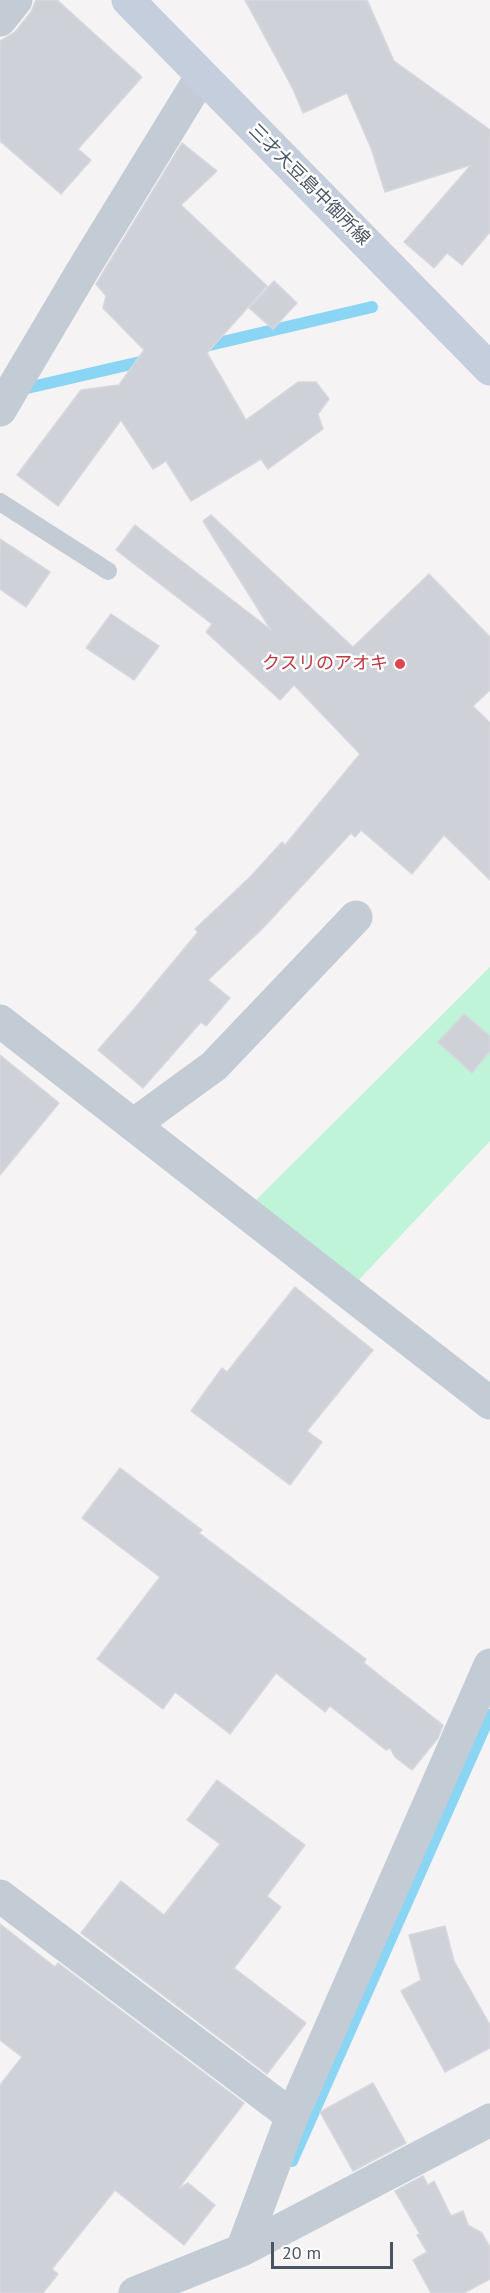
<!DOCTYPE html>
<html>
<head>
<meta charset="utf-8">
<style>
	body { margin:0 }
	#map { position:relative; width:490px; height:2293px; overflow:hidden; background:#f5f3f3; font-family:"PT Sans",sans-serif }
	canvas { display:block }
	.scale { position:absolute; left:271px; top:2242px; width:122px; height:27px; box-sizing:border-box; border:3px solid #495462; border-top:0; padding-left:8px; font-size:18px; line-height:21px; white-space:nowrap; color:#495462; -webkit-text-stroke:4px #fff; paint-order:stroke }
</style>
</head>
<body>
<div id="map">
<canvas width="490" height="2293"></canvas>
<div class="scale">20 m</div>
</div>
<script>
const g = document.querySelector('canvas').getContext('2d');
g.lineJoin = 'round';
function paint(path, color) { g.fillStyle = color; g.fill(path, 'evenodd'); }
const toPath = rows => new Path2D(rows.map(r => 'M' + r).join(''));
function strokePath(path, color, width, dash) { g.strokeStyle = color; g.lineWidth = width; g.lineCap = dash ? 'butt' : 'round'; g.setLineDash(dash || []); g.stroke(path); }
function write(font, color, halo, rows, align = 'center') {
  g.font = font + ' "PT Sans","Noto Sans JP",sans-serif'; g.lineWidth = 5; g.setLineDash([]); g.textBaseline = 'middle'; g.strokeStyle = halo; g.fillStyle = color; for (const [text, x, y, turn = 0] of rows) {
    g.save(); g.translate(x, y); g.rotate((+turn || 0) * Math.PI / 180); g.textAlign = isNaN(turn) ? turn : align; if (halo) g.strokeText(text, 0, 0); g.fillText(text, 0, 0); g.restore();
  }
}
paint(toPath([
	[490,967,490,1141,355,1284,256,1200]
]), '#c0f4d9');
strokePath(toPath([
	[201,347,372,307],
	[27,388,149,360],
	[292,2161,490,1715]
]), '#8ad4f4', 12);
const building = toPath([
	[36,0,57,0,142,77,78,149,91,160,61,194,0,141,0,41,15,32,31,12,36,0],
	[245,0,367,0,394,61,490,130,490,232,462,265,447,253,434,268,404,242,471,165,385,192,371,148,347,93,303,113,293,89,245,0],
	[182,143,217,171,181,205,267,286,207,353,246,420,298,382,316,382,329,399,318,414,323,429,268,469,261,459,191,501,166,461,153,469,121,420,58,506,17,475,81,390,119,385,144,350,103,308,106,296,96,284,182,143],
	[274,281,297,303,273,329,249,308,274,281],
	[211,515,353,647,429,574,490,637,490,690,473,706,490,723,490,880,444,835,412,874,361,830,355,837,351,833,262,929,208,980,230,998,206,1026,201,1022,143,1088,98,1050,134,1009,198,932,195,929,250,877,282,842,285,845,360,754,294,685,280,700,206,632,212,624,116,550,135,525,271,630,203,521,211,515],
	[0,539,50,572,26,607,0,589,0,539],
	[111,614,159,646,134,680,86,648,111,614],
	[464,1014,490,1036,490,1051,472,1073,438,1042,464,1014],
	[0,1055,59,1103,0,1175,0,1055],
	[295,1287,373,1350,307,1431,322,1442,290,1485,191,1411,222,1368,227,1372,295,1287],
	[120,1468,202,1530,199,1533,366,1659,364,1663,443,1725,438,1738,412,1770,395,1757,390,1748,386,1750,330,1706,325,1712,276,1673,230,1734,175,1692,163,1709,97,1659,160,1577,82,1518,120,1468],
	[217,1780,305,1845,267,1896,281,1907,234,1968,306,2023,267,2074,81,1933,121,1881,164,1915,220,1844,187,1820,217,1780],
	[0,1924,55,1967,58,1963,244,2103,178,2189,188,2183,215,2205,184,2245,115,2190,52,2269,58,2274,43,2293,0,2293,0,2085,22,2057,0,2040,0,1924],
	[445,1926,454,1961,490,2025,490,2048,445,2072,401,1991,421,1980,409,1935,445,1926],
	[373,2083,406,2143,353,2171,320,2112,373,2083],
	[423,2176,428,2185,434,2181,451,2216,463,2211,468,2225,482,2233,490,2247,490,2279,464,2293,431,2293,413,2260,427,2252,417,2235,420,2234,395,2191,423,2176]
]);
paint(building, '#cfd1d8');
strokePath(building, '#d7d8de', 1.5);
strokePath(toPath([
	[0,502,108,571]
]), '#c3ccd5', 18);
strokePath(toPath([
	[0,20,16,0],
	[0,410,84,268,201,77],
	[0,1021,490,1403],
	[133,1125,214,1066,356,917],
	[0,1896,292,2116],
	[242,2250,292,2116,490,1665],
	[135,2293,242,2250,490,2120]
]), '#c3ccd5', 33);
strokePath(toPath([
	[128,0,490,369]
]), '#c5cedc', 33);
for (const [x, y, r, color] of [
	[400,664,6,"#e0444e"]
]) { const dot = new Path2D(); dot.arc(x, y, r, 0, 2 * Math.PI); g.fillStyle = color; g.fill(dot); strokePath(dot, '#fff', 2); }
write('18px', '#495462', '#fff', [
	["三才大豆島中御所線",309,185,45]
]);
write('18px', '#be3a42', '#fff', [
	["クスリのアオキ",388,664]
], 'right');
</script>
</body>
</html>
